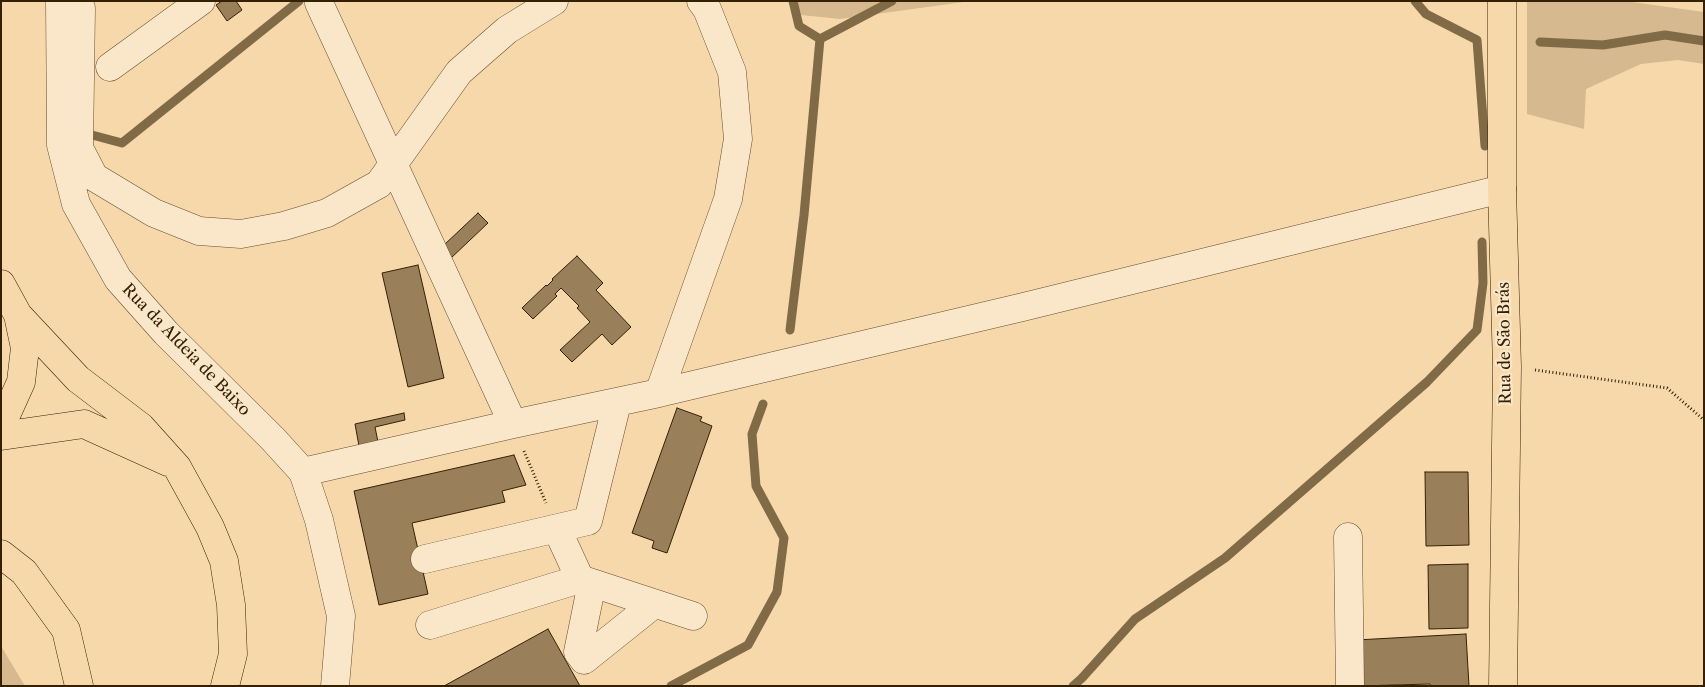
<!DOCTYPE html>
<html>
<head>
<meta charset="utf-8">
<style>
	body { margin:0 }
	#map { position:relative; width:1705px; height:687px; overflow:hidden; background:#f7d8ab; font-family:"Libre Caslon Text",serif }
	canvas { display:block }
	.frame { position:absolute; inset:0; border:2px solid #342103; pointer-events:none }
</style>
</head>
<body>
<div id="map">
<canvas width="1705" height="687"></canvas>
<div class="frame"></div>
</div>
<script>
const g = document.querySelector('canvas').getContext('2d');
g.lineJoin = 'round';
function paint(path, color) { g.fillStyle = color; g.fill(path, 'evenodd'); }
const toPath = rows => new Path2D(rows.map(r => 'M' + r).join(''));
function strokePath(path, color, width, dash) { g.strokeStyle = color; g.lineWidth = width; g.lineCap = dash ? 'butt' : 'round'; g.setLineDash(dash || []); g.stroke(path); }
function write(font, color, halo, rows, align = 'center') {
  g.font = font + ' "Libre Caslon Text",serif'; g.lineWidth = 4.5; g.setLineDash([]); g.textBaseline = 'middle'; g.strokeStyle = halo; g.fillStyle = color; for (const [text, x, y, turn = 0] of rows) {
    g.save(); g.translate(x, y); g.rotate((+turn || 0) * Math.PI / 180); g.textAlign = isNaN(turn) ? turn : align; if (halo) g.strokeText(text, 0, 0); g.fillText(text, 0, 0); g.restore();
  }
}
paint(toPath([
	[790,1,971,1,840,19,801,15],
	[1527,1,1625,1,1704,12,1704,64,1678,60,1641,64,1586,89,1584,129,1527,114],
	[1,646,25,686,1,686]
]), '#d6b98e');
strokePath(toPath([
	[793,1,799,26,820,39],
	[1415,1,1426,14,1477,40,1485,146],
	[1540,42,1603,45,1665,35,1704,41],
	[92,135,122,143,299,1],
	[790,330,804,215,820,39,892,1],
	[671,686,748,645,777,592,784,538,756,486,752,434,763,404],
	[1073,686,1082,678,1135,619,1225,558,1427,382,1477,330,1483,283,1482,242]
]), '#816a46', 9);
const building = toPath([
	[222,1,236,1,242,10,227,21,216,5,222,1],
	[478,213,488,223,450,259,444,245,478,213],
	[577,256,603,283,596,290,631,327,612,345,602,334,572,362,560,350,590,322,577,308,579,306,561,288,555,294,557,296,533,319,522,308,546,285,547,286,553,280,552,279,577,256],
	[418,265,444,378,408,387,382,273,418,265],
	[677,408,702,417,700,421,712,426,667,553,652,548,654,541,632,533,677,408],
	[404,413,405,420,375,427,378,442,359,446,355,424,404,413],
	[514,455,526,485,502,491,505,502,412,523,428,594,379,605,354,491,514,455],
	[1425,472,1468,472,1469,545,1426,546,1425,472],
	[1468,564,1468,628,1429,629,1428,565,1468,564],
	[548,629,580,686,444,686,548,629],
	[1466,634,1469,686,1431,686,1430,684,1358,686,1356,640,1466,634]
]);
paint(building, '#99805a');
strokePath(building, '#342103', 1);
const minor = toPath([
	[60,1,61,145,76,204,118,279,166,333,273,439,303,472,319,520,341,616,335,686],
	[319,3,513,424],
	[81,8,79,148,94,177,154,213,199,231,241,234,284,226,327,213,379,184,459,72,507,30,554,1],
	[110,67,201,1],
	[659,393,728,199,738,139,732,72,707,9,701,1],
	[303,472,513,424,659,393,1023,307,1502,189],
	[557,529,580,579,693,616],
	[1348,537,1350,686],
	[425,559,588,521,617,403],
	[592,583,578,652,584,660,654,604],
	[430,625,580,579]
]);
const major = toPath([
	[1502,1,1502,189,1507,367,1503,686],
	[1,284,18,315,25,348,21,382,7,413,1,419],
	[18,315,78,379,141,427,177,467,210,527,224,561,231,605,233,654,225,686],
	[1,436,84,424,168,462]
]);
const highway = toPath([
	[1,554,24,572,66,630,79,686]
]);
strokePath(minor, '#654f2d', 29);
strokePath(major, '#342103', 29);
strokePath(highway, '#342103', 29);
strokePath(toPath([
	[1535,370,1667,388,1704,420],
	[524,451,546,503]
]), '#342103', 3, [1, 2.5]);
strokePath(minor, '#fae6c8', 28);
strokePath(major, '#f7d8ab', 28);
strokePath(highway, '#f7d8ab', 28);
write('16px', '#342103', '#fae6c8', [
	["Rua de São Brás",1505,343,-91],
	["Rua da Aldeia de Baixo",186,350,46]
]);
</script>
</body>
</html>
